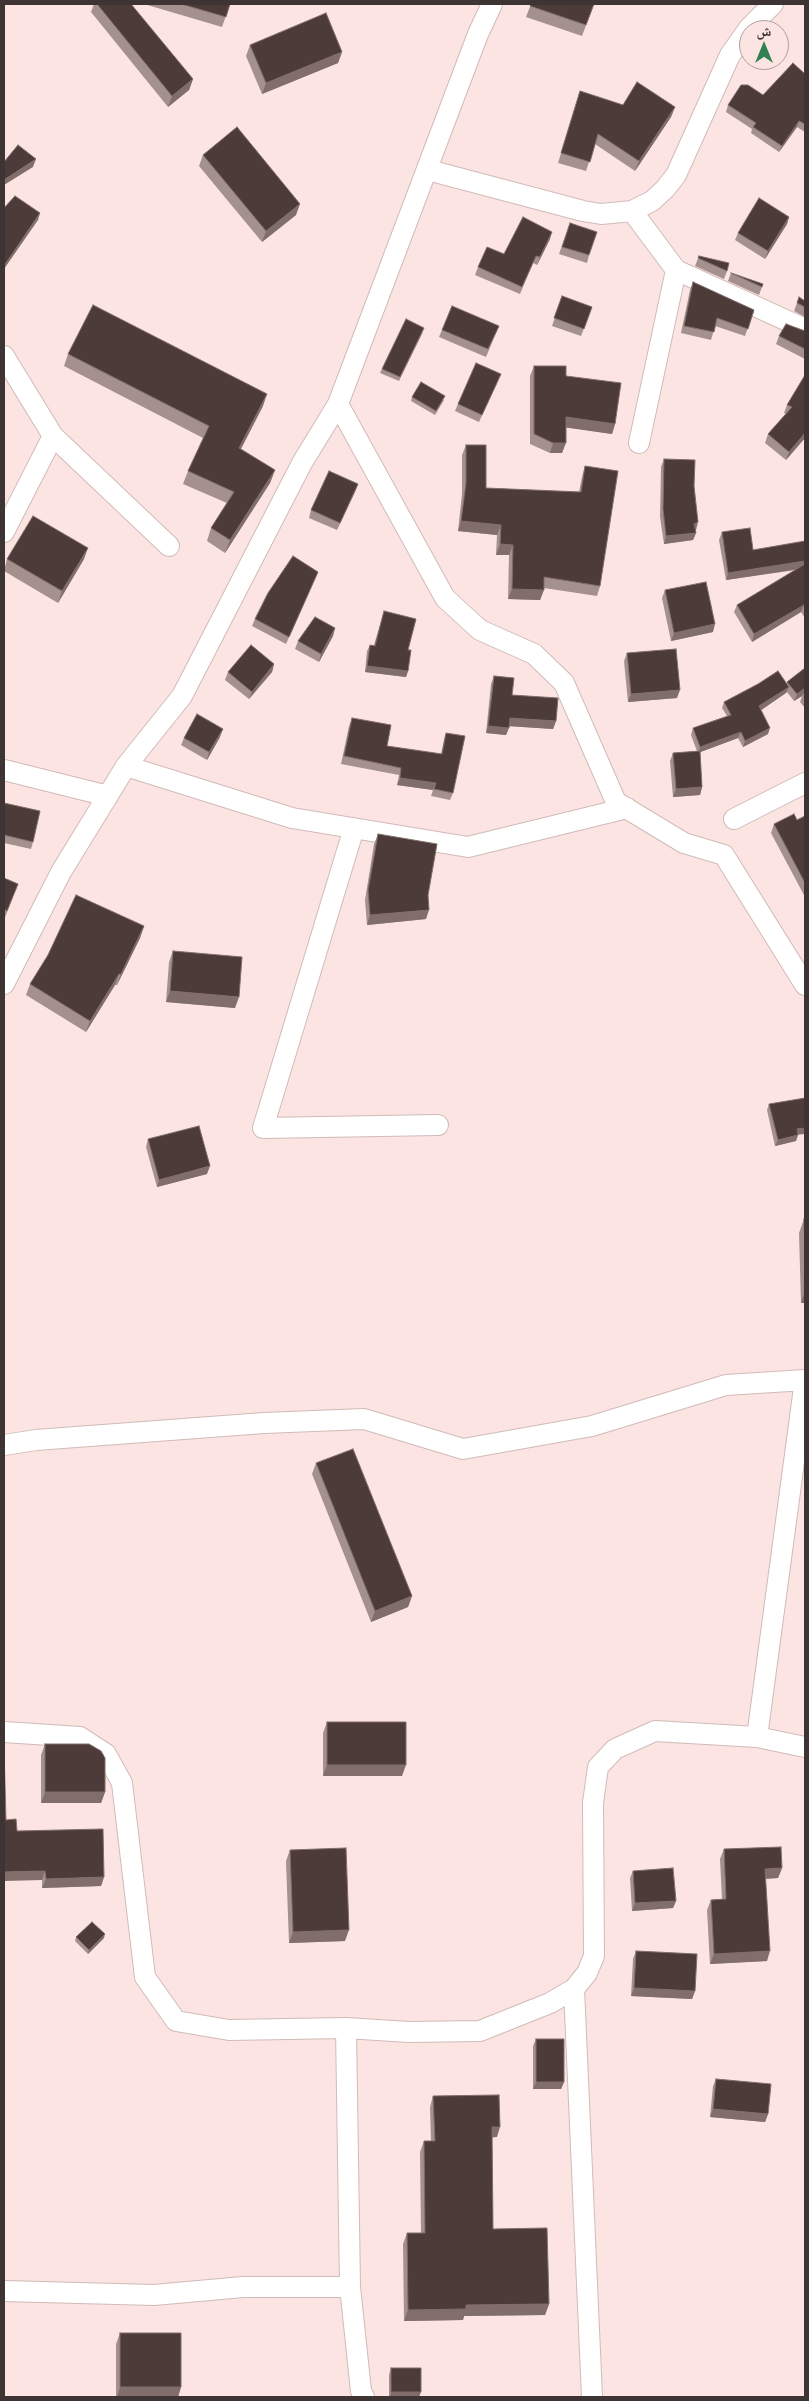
<!DOCTYPE html>
<html>
<head>
<meta charset="utf-8">
<style>
	body { margin:0 }
	#map { position:relative; width:809px; height:2401px; overflow:hidden; background:#fbe4e1; font-family:"PT Sans","Noto Naskh Arabic",sans-serif }
	canvas { display:block }
	.frame { position:absolute; inset:0; border:5px solid #3d3433; pointer-events:none }
	.north { position:absolute; left:739px; top:20px; width:50px; height:50px; box-sizing:border-box; background:#fbe4e1; border:1px solid #af9e9b; border-radius:50%; rotate:0deg; font-size:14px; font-weight:700; line-height:20px; text-align:center; color:#3d3433 }
	.north::after { content:''; display:block; margin:auto; width:18px; height:22px; background:#328152; clip-path:polygon(50% 0,100% 100%,50% 72%,0 100%) }
</style>
</head>
<body>
<div id="map">
<canvas width="809" height="2401"></canvas>
<div class="frame"></div>
<div class="north">ش</div>
</div>
<script>
const g = document.querySelector('canvas').getContext('2d');
g.lineJoin = 'round';
const toPath = rows => new Path2D(rows.map(r => 'M' + r).join(''));
function strokePath(path, color, width, dash) { g.strokeStyle = color; g.lineWidth = width; g.lineCap = dash ? 'butt' : 'round'; g.setLineDash(dash || []); g.stroke(path); }
function paint(path, color) { g.fillStyle = color; g.fill(path, 'evenodd'); }
const street = toPath([
	[428,170,583,211,601,214,632,211,652,201,665,189,676,175,730,55,749,28,773,4],
	[632,211,676,270,639,443],
	[676,270,805,329],
	[4,356,53,436,4,532],
	[338,404,445,598,480,630,534,654,564,683,616,802,684,843,724,855,805,985],
	[53,436,169,546],
	[126,766,292,818,468,847,627,808],
	[4,770,108,796],
	[734,819,805,783],
	[354,828,263,1128,438,1125],
	[4,984,61,872,126,766,182,696,302,463,338,404,478,34,492,4],
	[4,1445,36,1440,264,1423,364,1419,463,1449,592,1426,726,1385,805,1380],
	[4,1732,80,1737,106,1754,122,1783,145,1977,176,2021,229,2030,346,2028,409,2032,480,2031,550,2003,574,1989,587,1973,594,1956,593,1803,598,1767,615,1749,655,1731,757,1737,805,1747],
	[757,1737,805,1380],
	[574,1989,592,2397],
	[346,2028,350,2287,361,2391,364,2397],
	[4,2291,154,2295,243,2287,350,2287]
]);
strokePath(street, '#d1bbb8', 22);
strokePath(street, '#fff', 20);
paint(toPath([
	[94,4,97,4,193,79,189,90,168,107,91,12],
	[144,4,230,4,222,27],
	[531,4,594,4,582,36,526,17],
	[250,45,342,52,338,63,262,94,246,56],
	[805,74,805,132,797,127,779,152,751,133,752,129,726,112,728,105,763,95],
	[580,91,623,105,675,107,671,117,635,171,595,144,586,171,558,163],
	[203,155,296,215,262,242,199,166],
	[789,217,787,224,765,259,735,240,738,233],
	[570,223,589,255,587,263,559,254],
	[550,239,537,265,533,263,520,294,475,275,478,267,504,254],
	[699,256,727,271,724,279,695,266],
	[731,273,763,284,759,295,728,281],
	[693,282,754,310,745,336,715,326,711,340,681,333,690,290],
	[562,296,592,307,581,336,552,326],
	[805,301,805,317,794,311,797,303],
	[499,326,486,357,439,337,442,330],
	[805,331,805,359,776,344,779,336],
	[423,332,399,381,380,373,382,369],
	[68,354,263,406,241,449,275,470,270,483,225,553,207,541,211,528,227,503,183,484,188,471,203,438,64,366],
	[534,366,566,376,615,424,612,434,566,427,562,453,550,453,530,444,530,376],
	[805,375,805,438,786,460,765,443,768,434,786,414,784,413,787,405],
	[498,381,479,422,455,411,458,404],
	[412,397,444,400,435,415,411,401],
	[466,445,486,488,579,492,582,477,585,466,600,586,597,596,544,588,540,600,508,599,509,555,496,555,497,535,458,531,462,494,462,455],
	[664,459,694,486,696,533,693,540,664,544,660,517,661,467],
	[358,484,337,530,309,518,311,510],
	[722,532,753,550,805,541,805,618,801,612,752,642,734,612,737,605,796,570,726,580,719,540],
	[7,559,84,559,58,603,4,571],
	[318,572,286,644,252,626,255,619],
	[665,590,713,632,671,641,662,598],
	[384,611,408,650,408,671,406,677,365,672,367,651,370,645,374,645],
	[335,628,333,636,319,662,295,649,298,641],
	[627,653,677,698,628,702,624,661],
	[274,664,272,672,249,699,225,680,228,672],
	[805,668,805,708,800,702,802,696,794,701,787,692,761,710,768,734,743,747,738,738,700,752,702,787,700,795,673,797,670,761,673,753,697,751,691,735,693,728,727,716,722,708,724,702,787,684,787,682],
	[494,676,512,695,556,721,553,729,509,726,506,735,486,733,491,684],
	[352,718,387,746,441,754,444,740,446,733,453,793,450,800,431,796,433,790,397,785,399,775,341,764,349,726],
	[220,737,207,760,181,745,184,738],
	[4,803,33,842,31,849,4,843],
	[805,816,805,897,771,833,774,824,797,820],
	[378,834,428,895,426,919,367,925,365,900,374,844],
	[4,878,18,884,4,920],
	[144,926,140,938,117,985,115,985,86,1032,26,995,30,984],
	[173,951,235,1008,166,1002,169,962],
	[769,1104,798,1134,796,1141,775,1146,767,1110],
	[148,1139,207,1174,157,1187,146,1147],
	[804,1219,805,1219,805,1303,801,1303,799,1233],
	[316,1463,412,1596,408,1607,371,1622,312,1474],
	[327,1722,402,1776,323,1776,323,1733],
	[45,1744,105,1792,101,1803,41,1803,41,1755],
	[6,1820,17,1831,104,1877,101,1886,42,1888,42,1880],
	[724,1849,782,1868,778,1878,765,1879,767,1961,710,1964,707,1910,711,1900,722,1899,720,1859],
	[290,1850,345,1941,289,1943,286,1861],
	[633,1871,676,1901,673,1908,632,1911,630,1878],
	[76,1937,104,1938,88,1954,75,1941],
	[636,1951,695,1991,692,1999,631,1996,633,1959],
	[536,2039,564,2082,561,2089,533,2089,533,2046],
	[716,2079,768,2114,765,2122,710,2117,713,2086],
	[433,2096,497,2137,492,2137,493,2229,549,2304,545,2315,464,2316,463,2320,404,2321,403,2244,407,2233,421,2233,420,2152,424,2141,431,2141,430,2107],
	[120,2333,181,2387,178,2397,116,2397,116,2344],
	[391,2368,419,2397,389,2397,389,2375]
]), '#a4908d');
paint(toPath([
	[342,52,338,63,262,94,266,83],
	[193,79,189,90,168,107,172,96],
	[675,107,671,117,635,171,639,161],
	[799,121,797,127,779,152,782,146],
	[36,159,33,167,4,185,4,180],
	[300,204,296,215,262,242,266,231],
	[40,213,38,220,4,269,4,266],
	[789,217,787,224,765,259,768,251],
	[552,232,550,239,537,265,540,257],
	[267,394,263,406,235,460,239,448],
	[566,417,615,424,612,434,562,427],
	[805,433,805,438,786,460,789,452],
	[553,443,566,443,562,453,550,453],
	[275,470,270,483,225,553,230,540],
	[358,484,355,492,337,530,340,523],
	[461,521,501,525,497,535,458,531],
	[698,522,696,530,691,531,694,524],
	[696,533,693,540,664,544,666,536],
	[500,544,513,545,509,555,496,555],
	[88,548,84,559,58,603,62,591],
	[805,561,805,568,726,580,728,573],
	[512,589,544,590,540,600,508,599],
	[804,605,801,612,752,642,754,634],
	[715,624,713,632,671,641,674,633],
	[335,628,333,636,319,662,321,654],
	[274,664,272,672,249,699,252,692],
	[367,666,408,671,406,677,365,672],
	[789,687,786,693,757,713,759,706],
	[805,688,805,693,803,694,802,696,794,701,797,694],
	[680,690,677,698,628,702,631,694],
	[510,718,556,721,553,729,507,726],
	[488,726,509,728,506,735,486,733],
	[770,728,768,734,743,747,745,741],
	[223,729,220,737,207,760,209,752],
	[741,732,738,738,698,753,700,747],
	[400,778,436,783,433,790,397,785],
	[702,787,700,795,673,797,676,789],
	[429,910,426,919,367,925,370,915],
	[144,926,140,938,117,985,121,974],
	[119,974,115,985,86,1032,90,1021],
	[170,991,239,997,235,1008,166,1002],
	[805,1128,805,1134,794,1135,797,1129],
	[798,1135,796,1141,775,1146,778,1140],
	[210,1166,207,1174,157,1187,159,1180],
	[805,1291,805,1303,801,1303],
	[412,1596,408,1607,371,1622,375,1611],
	[327,1765,406,1765,402,1776,323,1776],
	[45,1792,105,1792,101,1803,41,1803],
	[782,1868,778,1878,761,1879,765,1869],
	[45,1871,42,1880,4,1881,4,1872],
	[104,1877,101,1886,42,1888,46,1879],
	[676,1901,673,1908,632,1911,635,1903],
	[349,1930,345,1941,289,1943,293,1932],
	[105,1934,104,1938,88,1954,89,1950],
	[770,1951,767,1961,710,1964,714,1954],
	[634,1988,695,1991,692,1999,631,1996],
	[536,2082,564,2082,561,2089,533,2089],
	[713,2109,768,2114,765,2122,710,2117],
	[492,2127,500,2127,497,2137,488,2138],
	[549,2304,545,2315,464,2316,463,2320,404,2321,408,2310,466,2305],
	[120,2387,181,2387,178,2397,117,2397],
	[391,2392,421,2392,419,2397,390,2397]
]), '#816e6b');
const building = toPath([
	[97,4,131,4,193,79,172,96,97,4],
	[181,4,230,4,226,17,181,4],
	[531,4,594,4,586,25,530,6,531,4],
	[326,13,342,52,266,83,250,45,326,13],
	[793,63,805,74,805,124,799,121,782,146,753,127,756,123,728,105,741,85,748,85,763,95,793,63],
	[637,82,675,107,639,161,598,134,590,162,561,153,580,91,623,105,637,82],
	[237,127,300,204,266,231,203,155,237,127],
	[18,145,36,159,4,180,4,162,18,145],
	[15,196,40,213,4,266,4,208,15,196],
	[759,198,789,217,768,251,738,233,759,198],
	[523,217,552,232,540,257,536,256,522,287,478,267,487,247,504,254,523,217],
	[570,223,597,232,589,255,562,247,570,223],
	[699,256,729,263,727,271,698,258,699,256],
	[731,273,763,284,762,287,731,273],
	[693,282,754,310,748,329,717,318,714,332,684,326,693,282],
	[562,296,592,307,584,329,554,318,562,296],
	[799,297,805,301,805,307,797,303,799,297],
	[93,305,267,394,239,448,275,470,230,540,211,528,234,492,188,471,209,426,68,354,93,305],
	[452,306,499,326,488,349,442,330,452,306],
	[406,319,424,328,400,377,382,369,406,319],
	[786,324,805,331,805,349,779,336,786,324],
	[476,363,501,374,482,415,458,404,476,363],
	[534,366,566,366,566,376,621,383,615,424,566,417,566,443,553,443,534,434,534,366],
	[805,375,805,433,789,452,768,434,792,407,787,405,805,375],
	[421,382,445,396,436,411,412,397,421,382],
	[466,445,486,445,486,488,581,492,585,466,618,471,600,586,544,577,544,590,512,589,513,545,500,544,501,525,461,521,466,483,466,445],
	[664,459,695,460,694,486,698,522,694,524,696,533,666,536,663,509,664,459],
	[329,471,358,484,340,523,311,510,329,471],
	[33,516,88,548,62,591,7,559,33,516],
	[750,528,753,550,805,541,805,561,728,573,722,532,750,528],
	[293,556,318,572,289,637,255,619,268,593,293,556],
	[805,564,805,607,804,605,754,634,737,605,805,564],
	[706,582,715,624,674,633,665,590,706,582],
	[384,611,416,619,408,650,411,650,408,671,367,666,370,645,375,646,384,611],
	[315,617,335,628,321,654,298,641,315,617],
	[251,645,274,664,252,692,228,672,251,645],
	[676,649,680,690,631,694,627,653,676,649],
	[805,668,805,688,797,694,787,682,805,668],
	[778,671,789,687,759,706,770,728,745,741,741,732,700,747,693,728,731,715,724,702,758,684,778,671],
	[494,676,514,678,512,695,558,698,556,721,510,718,509,728,488,726,494,676],
	[197,714,223,729,209,752,184,738,197,714],
	[352,718,391,725,387,746,442,754,446,733,465,736,453,793,434,789,436,783,400,778,401,768,344,756,352,718],
	[700,751,702,787,676,789,673,753,700,751],
	[4,803,40,811,33,842,4,835,4,803],
	[794,814,797,820,805,816,805,883,774,824,794,814],
	[378,834,437,844,428,895,429,910,370,915,368,890,378,834],
	[4,878,18,884,7,911,4,909,4,878],
	[76,895,144,926,121,974,119,974,90,1021,30,984,48,955,76,895],
	[173,951,242,957,239,997,170,991,173,951],
	[805,1098,805,1128,797,1129,798,1135,778,1140,769,1104,805,1098],
	[199,1126,210,1166,159,1180,148,1139,199,1126],
	[804,1219,805,1219,805,1254,804,1219],
	[353,1449,412,1596,375,1611,316,1463,353,1449],
	[327,1722,406,1722,406,1765,327,1765,327,1722],
	[45,1744,89,1744,101,1751,105,1758,105,1792,45,1792,45,1744],
	[4,1750,6,1820,16,1819,17,1831,103,1829,104,1877,46,1879,45,1871,4,1872,4,1750],
	[781,1847,782,1868,765,1869,770,1951,714,1954,711,1900,726,1899,724,1849,781,1847],
	[346,1848,349,1930,293,1932,290,1850,346,1848],
	[673,1868,676,1901,635,1903,633,1871,673,1868],
	[92,1922,105,1934,89,1950,76,1937,92,1922],
	[636,1951,697,1954,695,1991,634,1988,636,1951],
	[536,2039,564,2039,564,2082,536,2082,536,2039],
	[716,2079,771,2084,768,2114,713,2109,716,2079],
	[499,2095,500,2127,492,2127,493,2229,547,2228,549,2304,466,2305,466,2309,408,2310,407,2233,425,2233,424,2141,435,2141,433,2096,499,2095],
	[120,2333,181,2333,181,2387,120,2387,120,2333],
	[391,2368,421,2368,421,2392,391,2392,391,2368]
]);
paint(building, '#4d3b39');
strokePath(building, '#816e6b', 1);
</script>
</body>
</html>
